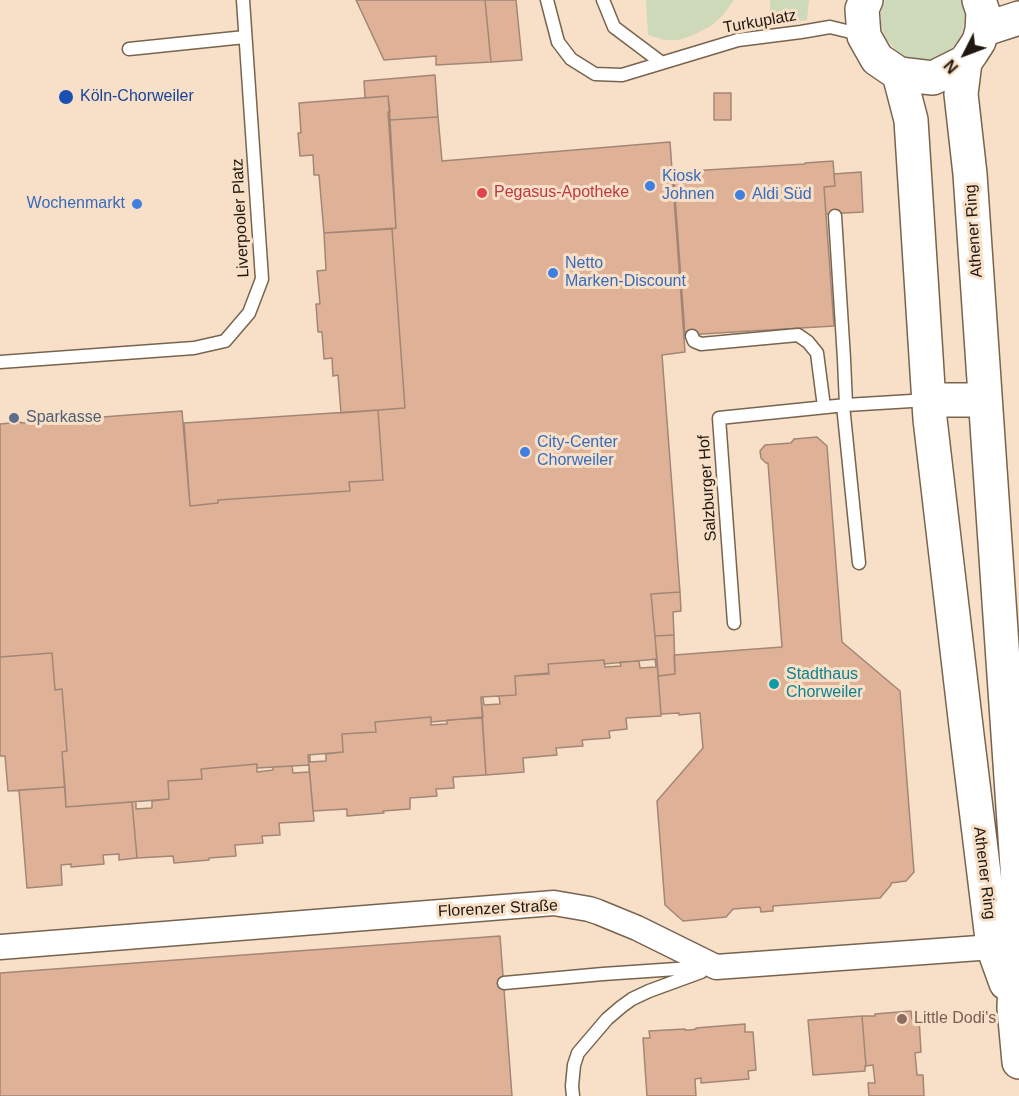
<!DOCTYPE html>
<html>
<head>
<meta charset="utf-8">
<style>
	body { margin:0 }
	#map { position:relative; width:1019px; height:1096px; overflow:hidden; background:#f8e0c8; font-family:Helvetica,sans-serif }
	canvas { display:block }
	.north { position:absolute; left:935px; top:24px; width:60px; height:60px; -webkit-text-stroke:4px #f8e0c8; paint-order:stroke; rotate:228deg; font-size:16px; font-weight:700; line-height:24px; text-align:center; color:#20180f }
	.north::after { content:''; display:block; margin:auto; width:21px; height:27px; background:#20180f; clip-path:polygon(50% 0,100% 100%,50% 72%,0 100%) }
</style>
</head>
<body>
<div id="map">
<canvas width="1019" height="1096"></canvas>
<div class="north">N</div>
</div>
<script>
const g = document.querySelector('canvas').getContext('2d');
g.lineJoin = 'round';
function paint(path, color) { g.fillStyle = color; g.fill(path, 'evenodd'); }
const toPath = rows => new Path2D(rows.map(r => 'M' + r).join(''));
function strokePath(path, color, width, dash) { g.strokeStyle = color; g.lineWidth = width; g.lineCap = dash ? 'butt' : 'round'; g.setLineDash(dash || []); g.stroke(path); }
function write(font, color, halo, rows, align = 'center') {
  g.font = font + ' Helvetica,sans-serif'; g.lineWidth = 6; g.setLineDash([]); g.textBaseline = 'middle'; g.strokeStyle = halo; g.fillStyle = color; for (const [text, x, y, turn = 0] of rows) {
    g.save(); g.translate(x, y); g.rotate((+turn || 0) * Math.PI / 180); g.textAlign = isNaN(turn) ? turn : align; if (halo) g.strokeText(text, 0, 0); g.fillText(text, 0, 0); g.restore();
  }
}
paint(toPath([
	[646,0,734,0,723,15,711,26,691,36,679,40,664,40,648,35],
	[770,0,809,0,807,20,781,24,774,23,770,16],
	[885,0,961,0,965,16,963,30,957,43,947,53,934,59,920,60,905,57,895,49,886,39,881,26,881,12]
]), '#cdd9b8');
const building = toPath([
	[356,0,485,0,491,62,436,65,436,56,384,60,356,0],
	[485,0,516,0,522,60,491,62,485,0],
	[435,75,438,117,390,120,388,96,365,98,364,81,435,75],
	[714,93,731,93,731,120,714,120,714,93],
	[388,96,390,112,388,112,396,228,324,233,319,175,314,175,313,155,300,156,298,133,301,133,299,103,388,96],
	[438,117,442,161,670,142,685,352,662,355,680,592,651,594,657,659,604,664,604,660,548,664,549,673,515,676,516,695,481,697,483,717,431,722,431,717,375,722,376,732,342,734,343,752,308,755,309,765,257,768,257,764,201,769,202,779,168,781,169,799,66,807,62,752,67,751,62,689,55,690,52,653,0,657,0,424,20,422,22,423,182,411,190,506,218,503,218,500,350,491,349,482,383,480,378,410,405,408,392,229,396,228,390,120,438,117],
	[833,161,835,186,824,187,834,326,685,335,674,182,690,180,690,171,805,164,805,163,833,161],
	[861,172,863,212,826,214,824,187,835,186,834,174,861,172],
	[392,229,405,408,341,413,338,375,333,376,332,358,324,359,322,332,318,332,316,304,320,304,317,271,326,270,324,233,392,229],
	[378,410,383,480,349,482,350,491,218,500,218,503,190,506,184,423,378,410],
	[817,437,827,446,842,642,900,691,914,872,906,881,891,883,891,885,880,898,773,906,773,911,761,912,760,907,733,909,726,917,683,921,665,905,657,801,703,748,700,713,679,715,679,713,661,714,658,676,675,674,674,655,782,647,768,463,766,463,761,458,760,451,765,445,791,443,794,439,817,437],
	[680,592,681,611,673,612,674,635,655,636,651,594,680,592],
	[674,635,675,674,658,676,655,636,674,635],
	[52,653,55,690,62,689,67,751,62,752,65,787,8,791,5,756,0,756,0,657,52,653],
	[655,659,657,659,661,716,626,718,627,729,609,731,610,738,582,740,583,746,556,748,557,755,523,758,524,772,486,775,481,697,483,697,484,705,500,704,499,696,516,695,515,676,549,674,548,664,604,660,605,667,621,666,620,662,639,661,640,668,656,667,655,659],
	[431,717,431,725,447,724,447,720,482,718,486,775,453,777,454,788,436,789,437,796,410,798,410,809,383,811,384,813,347,816,347,809,313,811,308,755,310,755,310,762,326,761,326,754,343,752,342,734,376,732,375,722,431,717],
	[257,764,257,772,273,770,273,767,292,766,293,773,309,772,309,765,314,821,279,823,280,835,262,836,263,843,235,845,236,856,209,858,209,860,174,863,173,856,137,858,132,802,136,802,136,809,152,808,152,801,169,799,168,781,202,779,201,769,257,764],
	[65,787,66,807,132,802,137,858,119,860,119,854,103,855,104,864,71,867,71,864,61,865,62,885,27,888,19,790,65,787],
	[500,936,512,1096,0,1096,0,973,500,936],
	[911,1011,912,1019,919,1018,921,1052,915,1053,917,1075,923,1075,924,1096,869,1096,868,1083,875,1083,873,1065,866,1066,862,1016,875,1016,875,1014,911,1011],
	[862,1016,866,1066,865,1066,865,1071,813,1075,808,1020,862,1016],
	[745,1024,745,1032,753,1032,756,1070,748,1071,749,1079,701,1083,701,1078,695,1079,696,1096,647,1096,643,1038,650,1038,649,1031,685,1029,685,1030,691,1030,696,1029,696,1028,745,1024]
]);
paint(building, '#dfb297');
strokePath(building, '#a28676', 1.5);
const lane = toPath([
	[547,0,558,42,571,59,595,74,622,75,738,40,801,32,830,27,863,35],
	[603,0,614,27,662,63],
	[129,49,245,37],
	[835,216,844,359,846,405],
	[692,336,694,341,701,344,798,335,808,342,817,353,824,407],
	[0,362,194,348,225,341,249,313,262,279,243,0],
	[843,405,859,563],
	[734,623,719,418,846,405,928,400],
	[504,983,603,974,706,967],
	[573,1096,572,1086,574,1065,578,1053,607,1019,621,1007,632,999,649,991,701,972]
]);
const street = toPath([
	[0,947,554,903,589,909,598,912,637,928,716,967,993,947,1006,939]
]);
const secondary = toPath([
	[866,0,862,9,864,36,877,59,899,74,933,78,965,62,972,52,979,41,982,30,983,12,979,0],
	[982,30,1019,18],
	[965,62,961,94,970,174,1018,881,1014,1008,1019,1062],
	[899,74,911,120,930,419,967,735,993,947,1006,983],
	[929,400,985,400]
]);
strokePath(lane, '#78644e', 15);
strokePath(street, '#78644e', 27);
strokePath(secondary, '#78644e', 36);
strokePath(lane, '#fff', 12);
strokePath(street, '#fff', 24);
strokePath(secondary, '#fff', 33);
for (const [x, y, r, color] of [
	[66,97,8,"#1a4fb4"],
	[650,186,6,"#3f7fe0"],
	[482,193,6,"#e0444e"],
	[740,195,6,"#3f7fe0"],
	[137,204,6,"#3f7fe0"],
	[553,273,6,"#3f7fe0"],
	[14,418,6,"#5c6f8a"],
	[525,452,6,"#3f7fe0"],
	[774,684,6,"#0f9aa8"],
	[902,1019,6,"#8d6e63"]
]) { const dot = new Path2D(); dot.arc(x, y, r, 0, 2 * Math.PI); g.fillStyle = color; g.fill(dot); strokePath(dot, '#f8e0c8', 2); }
write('16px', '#20180f', '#f8e0c8', [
	["Turkuplatz",760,22,-10],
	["Liverpooler Platz",241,218,-93],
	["Athener Ring",974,231,-94],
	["Salzburger Hof",708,488,-94],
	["Athener Ring",984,873,83],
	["Florenzer Straße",498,909,-3]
]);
write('16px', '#164399', '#f8e0c8', [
	["Köln-Chorweiler",80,97]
], 'left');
write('16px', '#366cbe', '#f8e0c8', [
	["Kiosk",662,177],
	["Johnen",662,195],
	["Aldi Süd",752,195],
	["Wochenmarkt",125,204,"right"],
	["Netto",565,264],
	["Marken-Discount",565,282],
	["City-Center",537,443],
	["Chorweiler",537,461]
], 'left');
write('16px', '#be3a42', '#f8e0c8', [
	["Pegasus-Apotheke",494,193]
], 'left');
write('16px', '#4e5e75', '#f8e0c8', [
	["Sparkasse",26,418]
], 'left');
write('16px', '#0d838f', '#f8e0c8', [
	["Stadthaus",786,675],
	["Chorweiler",786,693]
], 'left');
write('16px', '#785e54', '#f8e0c8', [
	["Little Dodi's",914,1019]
], 'left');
</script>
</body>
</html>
